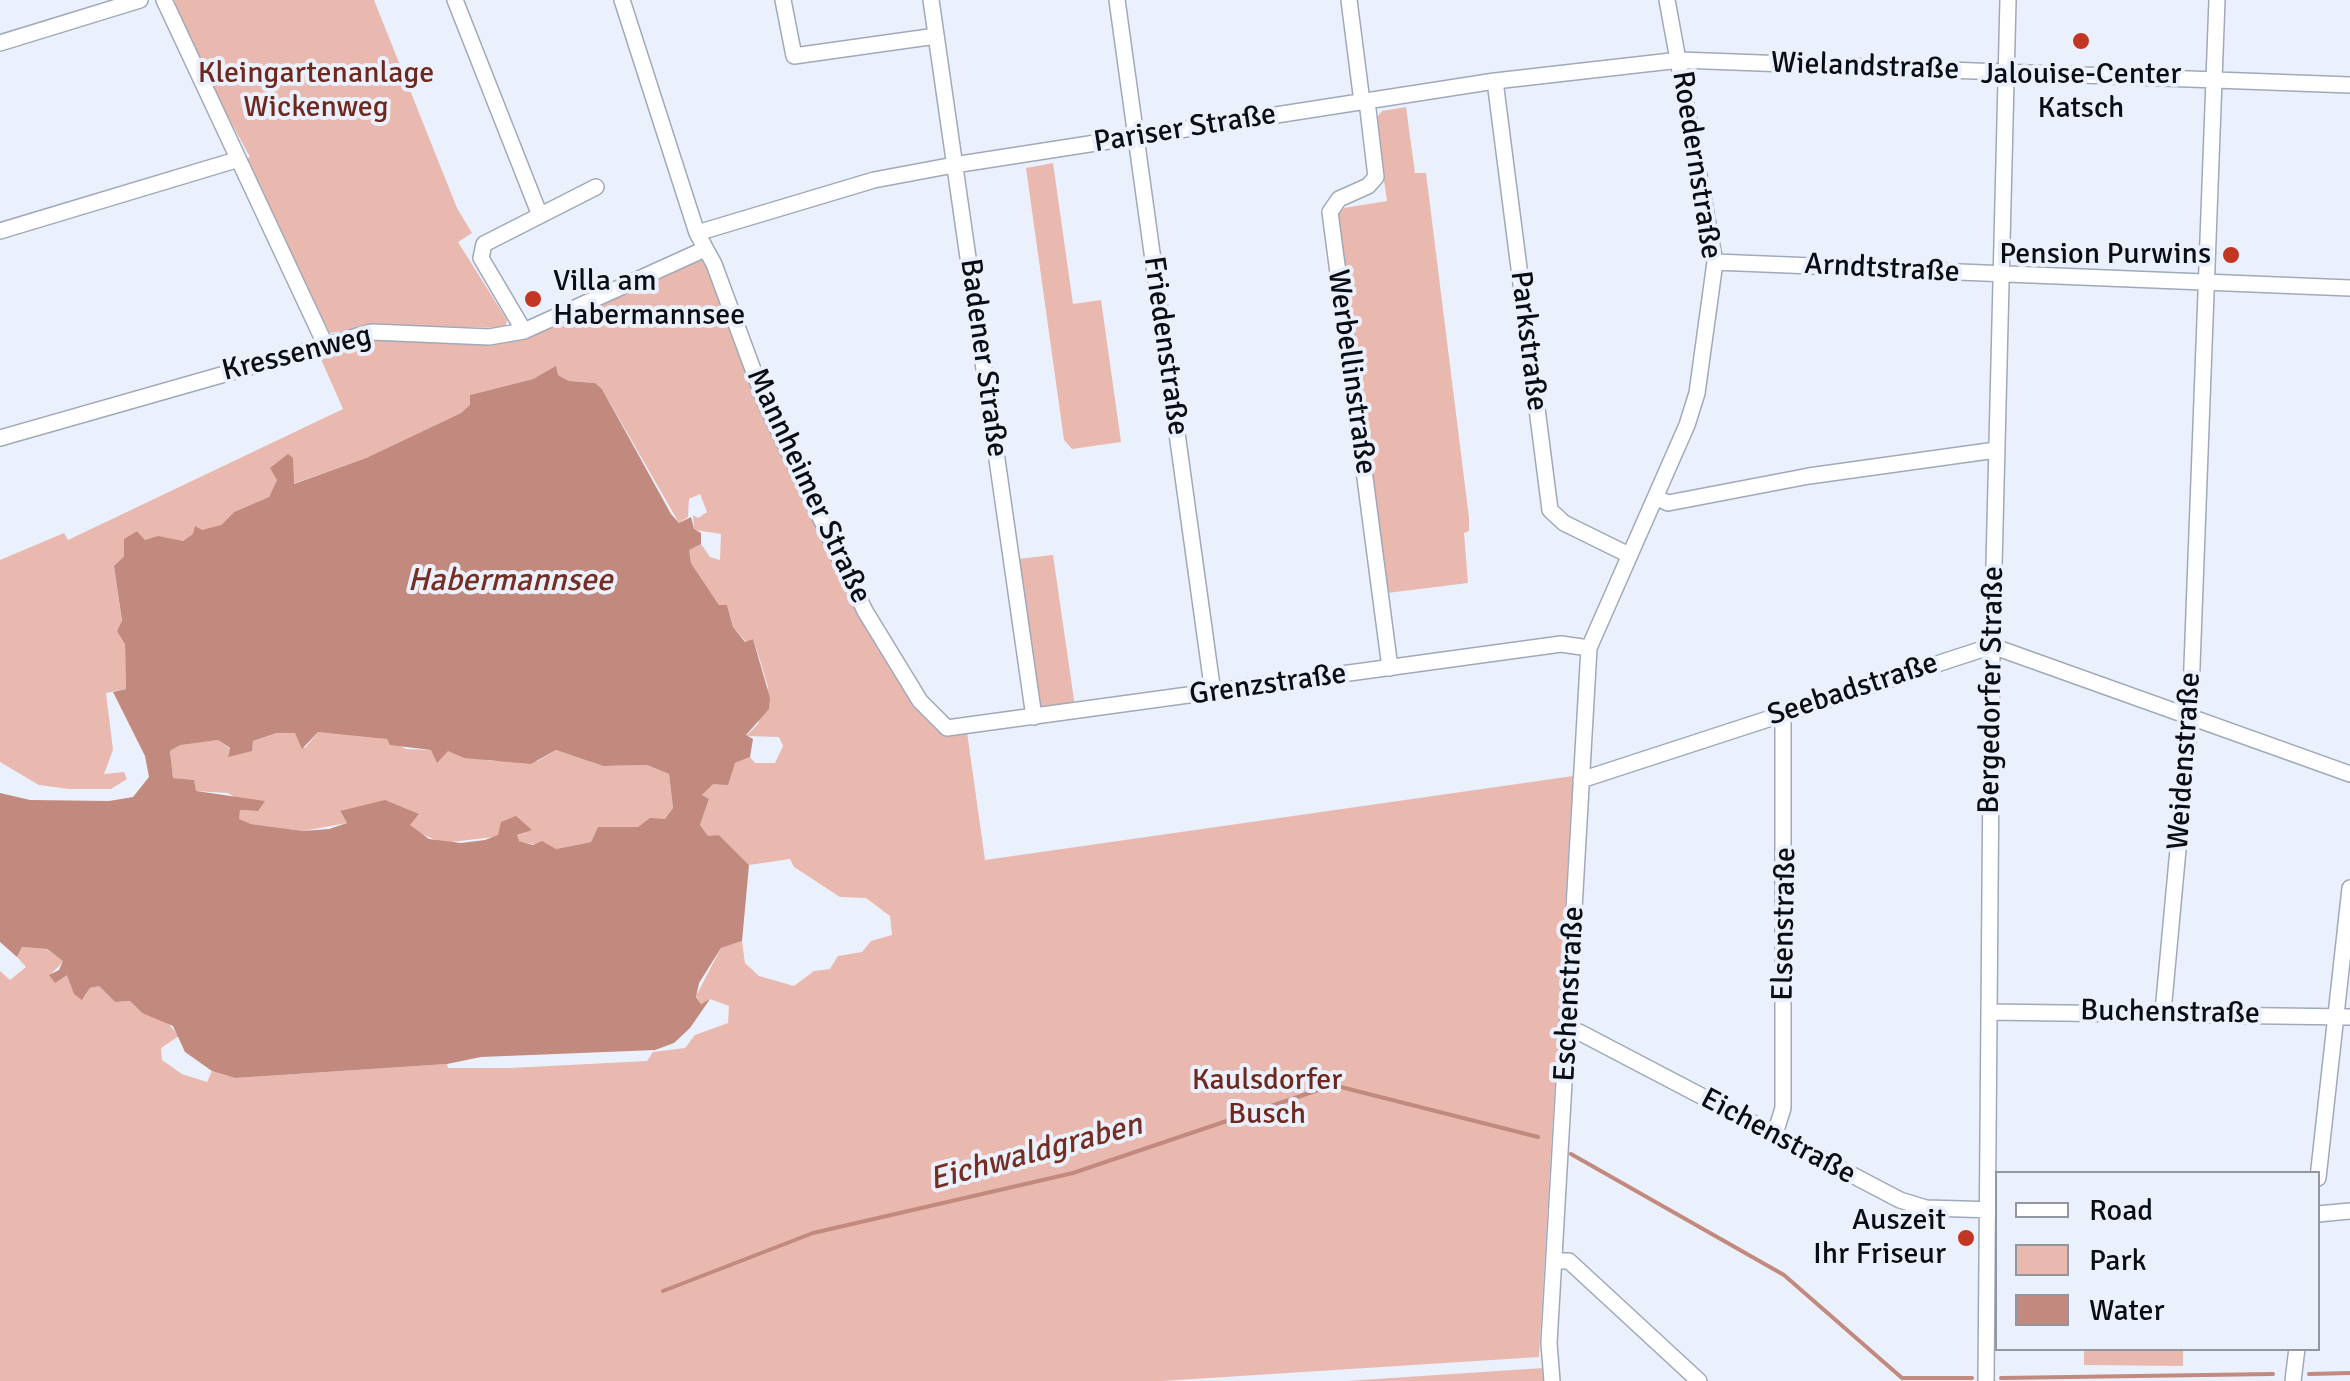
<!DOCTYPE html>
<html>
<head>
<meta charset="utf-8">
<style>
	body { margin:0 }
	#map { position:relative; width:2350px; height:1381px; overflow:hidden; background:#ebf1fc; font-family:Signika,sans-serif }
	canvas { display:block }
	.legend { position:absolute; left:1995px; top:1171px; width:325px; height:180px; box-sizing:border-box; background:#ebf1fc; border:2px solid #91969f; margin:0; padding:12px 18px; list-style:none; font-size:30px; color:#0a0d13 }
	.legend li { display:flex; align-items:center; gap:20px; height:50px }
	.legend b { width:50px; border:2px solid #91969f }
</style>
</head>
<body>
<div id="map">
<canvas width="2350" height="1381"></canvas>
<ul class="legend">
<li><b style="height:12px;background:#fff"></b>Road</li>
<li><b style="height:28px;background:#e9b9b0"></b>Park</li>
<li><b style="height:28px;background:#c2897e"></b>Water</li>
</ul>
</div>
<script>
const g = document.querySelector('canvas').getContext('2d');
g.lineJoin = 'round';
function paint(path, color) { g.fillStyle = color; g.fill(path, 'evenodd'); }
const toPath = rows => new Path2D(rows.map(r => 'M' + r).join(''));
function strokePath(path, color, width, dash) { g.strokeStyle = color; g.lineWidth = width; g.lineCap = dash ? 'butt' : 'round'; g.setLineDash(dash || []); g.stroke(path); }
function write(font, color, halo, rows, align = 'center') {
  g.font = font + ' Signika,sans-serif'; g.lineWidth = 8; g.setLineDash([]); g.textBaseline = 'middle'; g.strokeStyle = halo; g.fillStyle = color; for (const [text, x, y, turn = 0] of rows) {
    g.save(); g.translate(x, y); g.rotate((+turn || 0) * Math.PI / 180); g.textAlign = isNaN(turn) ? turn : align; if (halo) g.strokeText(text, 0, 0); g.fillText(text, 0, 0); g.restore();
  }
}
paint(toPath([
	[174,0,374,0,457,208,472,233,458,242,507,320,505,328,376,325,330,333,240,161,250,157,209,82],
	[1406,107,1415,173,1426,173,1469,518,1469,531,1464,533,1468,583,1387,593,1337,216,1344,208,1387,201,1375,120,1382,111],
	[1053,163,1073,304,1101,300,1121,442,1072,449,1064,440,1026,168],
	[705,257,902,684,925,717,941,731,967,732,985,860,1573,776,1539,1357,1162,1381,0,1381,0,971,10,980,26,967,17,957,22,947,46,949,64,961,50,975,55,982,67,974,83,999,90,988,99,986,115,1002,130,1001,142,1013,166,1021,179,1036,161,1048,162,1060,182,1074,207,1082,212,1071,235,1078,447,1064,448,1068,510,1068,647,1061,653,1052,685,1048,695,1035,728,1023,729,1006,710,999,701,1004,696,996,721,948,742,941,745,963,759,976,794,986,814,971,830,969,838,956,862,952,871,941,892,935,890,916,866,898,840,897,794,867,790,859,749,865,719,835,708,837,700,825,709,799,702,796,707,787,730,773,735,763,750,757,755,763,775,763,783,746,779,737,746,736,758,724,768,687,759,657,753,639,746,642,733,627,727,605,719,605,691,563,688,549,701,544,710,557,720,560,721,534,694,530,693,515,698,518,707,512,700,494,689,499,688,517,679,523,602,389,595,383,569,381,558,375,556,367,533,379,470,395,471,405,461,413,366,458,293,484,277,480,269,497,234,512,221,525,182,541,145,540,137,531,125,539,124,556,114,566,125,643,126,689,106,693,113,750,104,774,124,772,127,779,111,789,69,789,39,785,0,762,0,560,64,533,68,540,343,409,320,357,374,337,531,335],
	[1053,555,1075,707,1040,710,1018,559],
	[318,732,357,734,387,739,406,749,431,750,435,755,448,751,491,761,538,761,556,750,603,766,647,765,669,774,673,808,666,819,638,827,598,827,591,842,556,849,518,841,517,835,527,833,443,843,414,831,409,824,419,815,340,812,347,823,303,831,251,824,238,819,240,810,258,811,228,793,195,791,194,780,173,778,170,751,180,744,218,740,230,749,228,755,252,750,253,741,278,733,295,733,305,748],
	[2084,1349,2183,1349,2183,1366,2084,1365],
	[1543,1368,1545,1381,1346,1381]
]), '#e9b9b0');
paint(toPath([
	[556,366,558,375,569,381,595,383,602,389,671,514,679,523,691,517,694,529,701,533,701,544,689,550,691,563,719,605,727,605,733,627,745,642,753,639,770,698,769,709,746,735,753,739,750,757,735,763,728,785,713,784,702,795,709,799,700,825,708,836,719,835,749,865,742,941,721,948,699,983,696,997,701,1004,710,999,690,1028,674,1043,655,1050,481,1057,447,1064,235,1078,212,1071,185,1052,173,1026,142,1013,130,1001,115,1002,99,986,90,988,82,1000,74,994,67,975,55,983,49,975,59,970,63,961,47,949,22,947,17,957,0,942,0,793,30,800,109,801,133,797,149,777,145,756,113,692,126,689,125,644,117,631,122,621,114,566,124,556,124,539,137,531,145,540,158,536,183,541,193,534,195,526,202,530,221,525,234,512,269,497,277,480,270,468,288,454,293,458,294,484,366,458,461,413,470,405,470,395,533,379],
	[277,733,295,733,302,749,318,732,387,739,390,745,431,750,437,763,448,751,464,758,531,764,556,750,603,766,647,765,669,774,673,808,665,819,650,818,638,827,598,827,591,842,556,849,542,841,533,845,519,841,517,835,532,830,516,816,501,822,498,835,485,840,461,843,429,839,410,825,419,814,385,800,340,811,347,823,329,829,303,831,251,824,239,819,240,810,258,811,265,801,196,791,194,780,173,778,170,751,180,745,218,740,230,748,228,757,252,751,253,741]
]), '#c2897e');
strokePath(toPath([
	[1571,1154,1784,1275,1902,1378,1972,1378],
	[663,1291,813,1233,1073,1173,1333,1085,1538,1137],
	[2309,1374,2350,1373],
	[2001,1378,2273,1374]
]), '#c2897e', 4);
const minor = toPath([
	[164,0,325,344],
	[455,0,539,213],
	[622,0,697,233,714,264,765,402,865,611,920,701,947,728,1561,644,1589,648],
	[783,0,794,56,936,36],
	[931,0,1034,717],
	[1117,0,1213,693],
	[1349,0,1362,102],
	[0,43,140,0],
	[1495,81,1550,510,1564,523,1629,555],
	[1367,101,1376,177,1368,186,1339,199,1330,212,1390,668],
	[0,231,236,160],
	[697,233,874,180,954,165,1495,81,1680,60,2350,85],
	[1715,262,2350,288],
	[524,331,481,258,484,244,596,187],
	[0,438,372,332,489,337,524,331,705,249],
	[1657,498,1668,503,1809,476,1996,450],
	[1581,780,1992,646,2350,774],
	[1989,1012,2350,1017],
	[2163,1012,2190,719,2217,0],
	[1568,1034,1579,1032,1900,1200,1926,1208,1996,1210],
	[1775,1134,1783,1108,1783,713],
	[2318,1178,2350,888],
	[2318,1214,2350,1211],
	[1555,1261,1569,1261,1699,1381],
	[1552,1381,1549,1343,1589,648,1687,425,1697,393,1715,262,1667,0],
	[1986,1381,1992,646,2008,0],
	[2293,1381,2297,1348]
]);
strokePath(minor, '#a0a9b9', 18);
strokePath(minor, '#fff', 15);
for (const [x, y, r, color] of [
	[2081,41,10,"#c23623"],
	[2231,255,10,"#c23623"],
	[533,299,10,"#c23623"],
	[1966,1238,10,"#c23623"]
]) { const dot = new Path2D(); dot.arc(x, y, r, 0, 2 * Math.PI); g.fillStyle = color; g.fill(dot); strokePath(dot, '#ebf1fc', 4); }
write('30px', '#0a0d13', '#ebf1fc', [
	["Wielandstraße",1865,67,2],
	["Pariser Straße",1185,129,-9],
	["Roedernstraße",1696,165,81],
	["Arndtstraße",1882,269,3],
	["Parkstraße",1528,341,83],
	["Friedenstraße",1165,346,82],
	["Kressenweg",297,354,-14],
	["Badener Straße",983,358,82],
	["Werbellinstraße",1351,372,82],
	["Mannheimer Straße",808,486,65],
	["Grenzstraße",1268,685,-8],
	["Seebadstraße",1853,690,-18],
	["Bergedorfer Straße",1992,690,-89],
	["Weidenstraße",2185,761,-86],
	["Elsenstraße",1785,924,-89],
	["Eschenstraße",1570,994,-87],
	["Buchenstraße",2170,1013,1],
	["Eichenstraße",1778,1137,28]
]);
write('30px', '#6f281e', '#ebf1fc', [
	["Kleingartenanlage",316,74],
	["Wickenweg",316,108],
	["Kaulsdorfer",1267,1081],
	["Busch",1267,1115]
]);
write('30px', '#0a0d13', '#ebf1fc', [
	["Jalouise-Center",2081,75,"center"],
	["Katsch",2081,109,"center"],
	["Pension Purwins",2211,255],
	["Villa am",553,282,"left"],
	["Habermannsee",553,316,"left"],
	["Auszeit",1946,1221],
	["Ihr Friseur",1946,1255]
], 'right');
write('italic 32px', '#752e23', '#ebf1fc', [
	["Habermannsee",510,582],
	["Eichwaldgraben",1036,1153,-15]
]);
</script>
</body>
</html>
